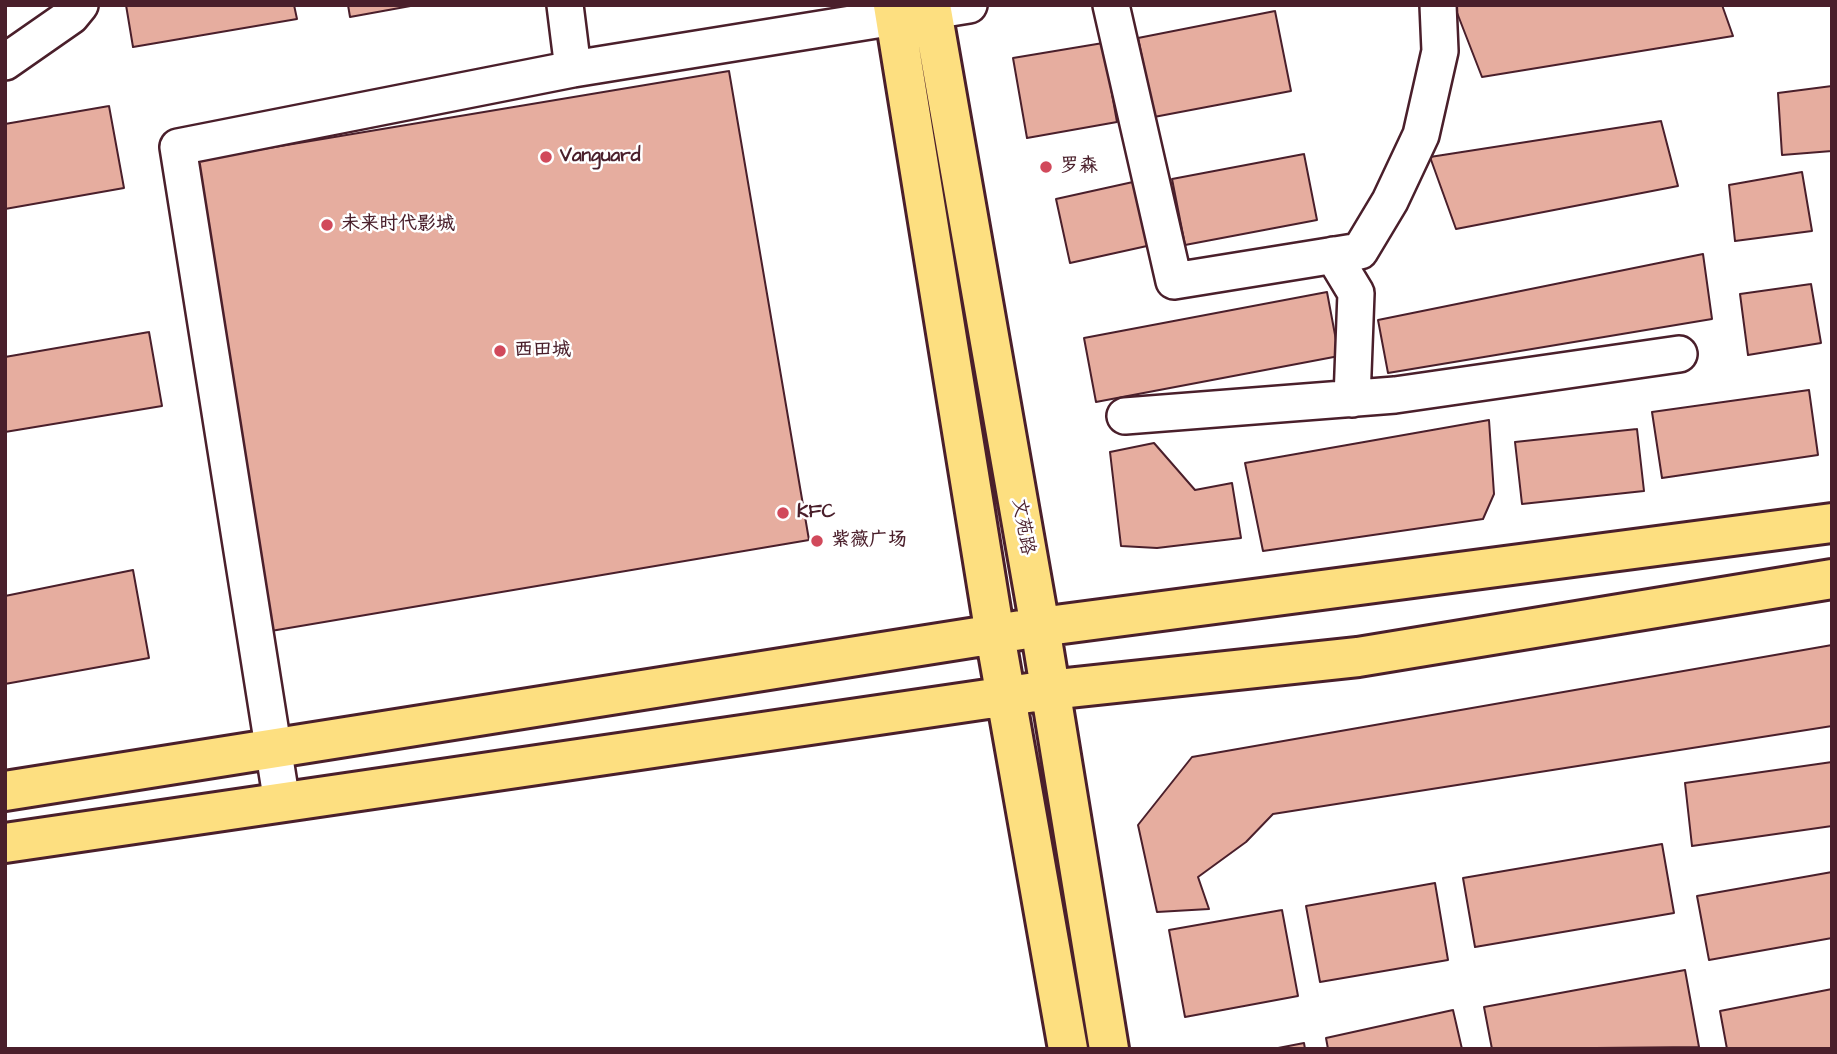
<!DOCTYPE html>
<html>
<head>
<meta charset="utf-8">
<style>
	body { margin:0 }
	#map { position:relative; width:1837px; height:1054px; overflow:hidden; background:#fff; font-family:"Architects Daughter",sans-serif }
	canvas { display:block }
	.frame { position:absolute; inset:0; border:7px solid #4a1f2b; pointer-events:none }
</style>
</head>
<body>
<div id="map">
<canvas width="1837" height="1054"></canvas>
<div class="frame"></div>
</div>
<script>
const g = document.querySelector('canvas').getContext('2d');
g.lineJoin = 'round';
function paint(path, color) { g.fillStyle = color; g.fill(path, 'evenodd'); }
const toPath = rows => new Path2D(rows.map(r => 'M' + r).join(''));
function strokePath(path, color, width, dash) { g.strokeStyle = color; g.lineWidth = width; g.lineCap = dash ? 'butt' : 'round'; g.setLineDash(dash || []); g.stroke(path); }
function write(font, color, halo, rows, align = 'center') {
  g.font = font + ' "Architects Daughter","LXGW WenKai TC",sans-serif'; g.lineWidth = 5; g.setLineDash([]); g.textBaseline = 'middle'; g.strokeStyle = halo; g.fillStyle = color; for (const [text, x, y, turn = 0] of rows) {
    g.save(); g.translate(x, y); g.rotate((+turn || 0) * Math.PI / 180); g.textAlign = isNaN(turn) ? turn : align; if (halo) g.strokeText(text, 0, 0); g.fillText(text, 0, 0); g.restore();
  }
}
const building = toPath([
	[126,5,294,5,297,19,133,47,126,5],
	[348,5,416,5,350,17,348,5],
	[1454,5,1722,5,1733,36,1482,77,1454,5],
	[1275,11,1291,91,1154,117,1138,38,1275,11],
	[1103,43,1117,122,1027,138,1013,58,1103,43],
	[729,71,809,540,271,631,191,161,729,71],
	[1832,86,1832,151,1782,155,1778,93,1832,86],
	[109,106,124,188,5,209,5,124,109,106],
	[1661,121,1678,186,1456,229,1430,157,1661,121],
	[1304,154,1317,220,1185,245,1172,179,1304,154],
	[1802,172,1812,231,1735,241,1729,185,1802,172],
	[1142,180,1156,244,1070,263,1056,199,1142,180],
	[1703,254,1712,319,1388,373,1378,320,1703,254],
	[1811,284,1821,343,1748,355,1740,294,1811,284],
	[1327,292,1339,356,1096,402,1084,338,1327,292],
	[149,332,162,406,5,432,5,357,149,332],
	[1809,390,1818,455,1662,478,1652,412,1809,390],
	[1489,420,1494,494,1483,519,1263,551,1245,463,1489,420],
	[1637,429,1644,491,1522,504,1515,442,1637,429],
	[1154,443,1195,490,1232,483,1241,538,1157,548,1121,546,1110,452,1154,443],
	[133,570,149,658,5,684,5,596,133,570],
	[1832,645,1832,726,1273,814,1246,842,1198,877,1209,909,1157,912,1138,825,1192,757,1832,645],
	[1832,762,1832,826,1692,846,1685,783,1832,762],
	[1662,844,1674,913,1475,947,1463,878,1662,844],
	[1832,872,1832,938,1709,960,1697,896,1832,872],
	[1435,883,1448,960,1320,982,1306,906,1435,883],
	[1282,910,1298,996,1185,1017,1169,930,1282,910],
	[1685,970,1699,1047,1492,1049,1484,1007,1685,970],
	[1832,989,1832,1049,1727,1049,1720,1011,1832,989],
	[1453,1010,1462,1049,1328,1049,1326,1038,1453,1010],
	[1304,1043,1305,1049,1273,1049,1304,1043]
]);
paint(building, '#e6ad9f');
strokePath(building, '#4a1f2b', 2);
const minor = toPath([
	[565,5,573,69],
	[1111,5,1174,281,1360,251,1390,201,1421,135,1440,51,1438,5],
	[5,62,71,16,80,5],
	[1333,255,1356,293,1352,399],
	[1125,416,1395,395,1679,354],
	[282,803,178,147,573,69,969,5]
]);
const major = toPath([
	[893,5,995,635,1068,1049],
	[931,5,1040,627,1109,1049],
	[5,791,1040,627,1832,523],
	[5,843,1049,690,1358,657,1832,579]
]);
strokePath(minor, '#4a1f2b', 40);
strokePath(major, '#4a1f2b', 44);
strokePath(minor, '#fff', 35);
strokePath(major, '#fddf80', 38);
for (const [x, y, r, color] of [
	[546,157,7,"#d1495b"],
	[1046,167,7,"#d1495b"],
	[327,225,7,"#d1495b"],
	[500,351,7,"#d1495b"],
	[783,513,7,"#d1495b"],
	[817,541,7,"#d1495b"]
]) { const dot = new Path2D(); dot.arc(x, y, r, 0, 2 * Math.PI); g.fillStyle = color; g.fill(dot); strokePath(dot, '#fff', 2.5); }
write('bold 19px', '#4a1f2b', '#fff', [
	["Vanguard",560,157],
	["罗森",1060,167],
	["未来时代影城",341,225],
	["西田城",514,351],
	["KFC",797,513],
	["紫薇广场",831,541]
], 'left');
write('19px', '#4a1f2b', '#fff', [
	["文苑路",1022,527,80]
]);
</script>
</body>
</html>
